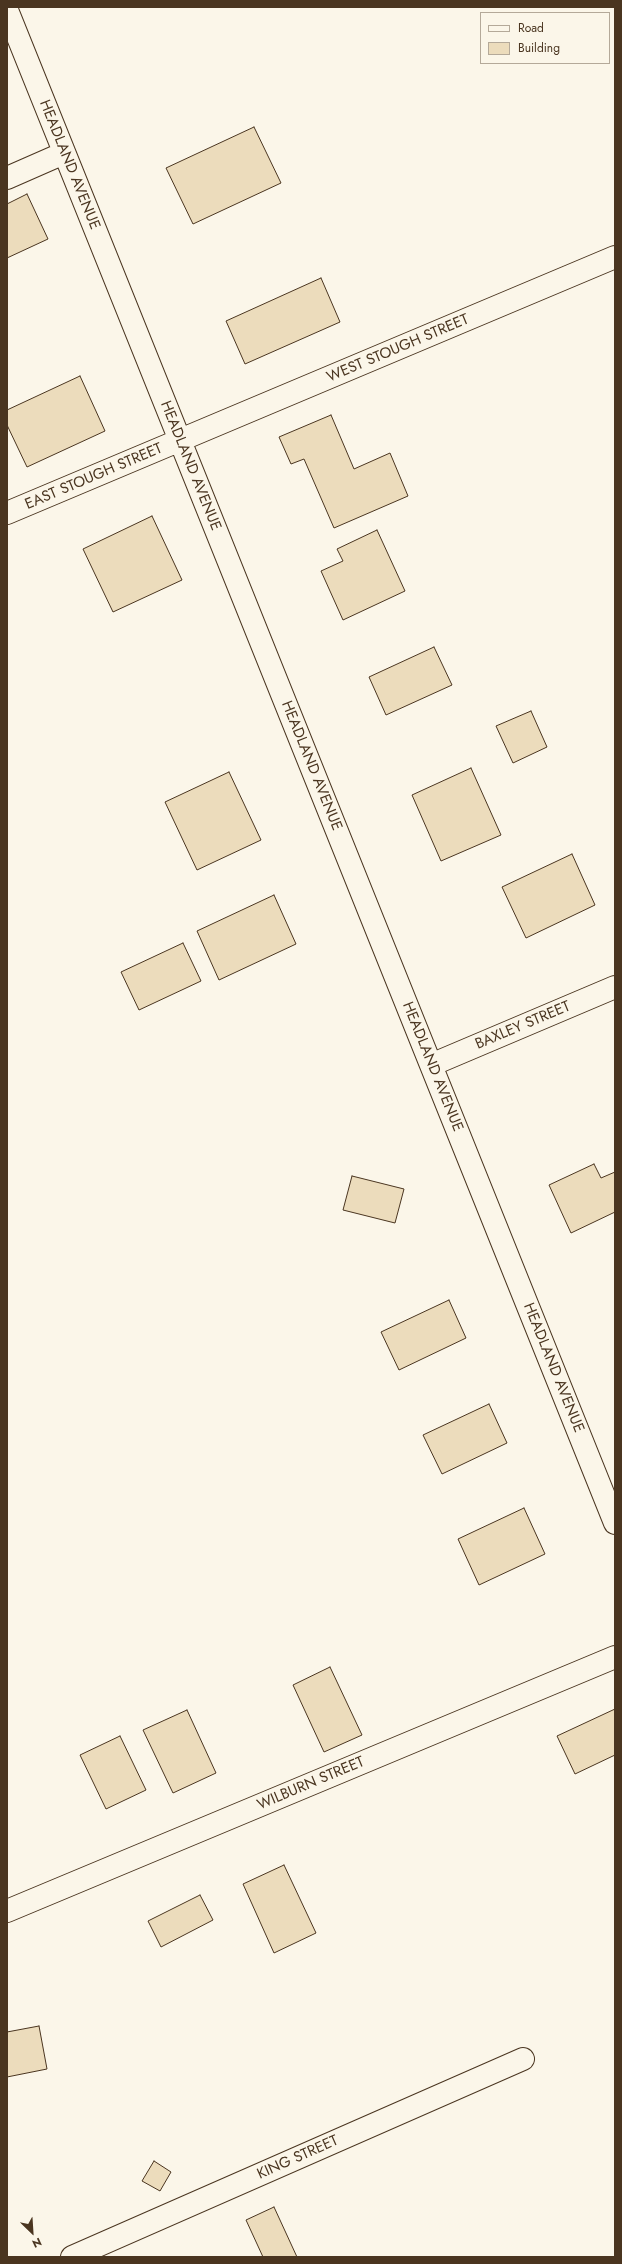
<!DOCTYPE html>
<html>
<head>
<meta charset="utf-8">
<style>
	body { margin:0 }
	#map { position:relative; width:622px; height:2264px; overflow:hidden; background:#fbf6e9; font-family:Jost,sans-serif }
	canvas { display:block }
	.frame { position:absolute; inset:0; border:8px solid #4a3520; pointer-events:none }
	.legend { position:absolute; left:480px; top:12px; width:130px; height:52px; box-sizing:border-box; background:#fbf6e9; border:1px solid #b4a999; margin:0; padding:5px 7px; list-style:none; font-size:12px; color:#4a3520 }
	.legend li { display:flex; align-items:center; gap:8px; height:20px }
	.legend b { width:20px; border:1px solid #b4a999 }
	.north { position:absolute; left:12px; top:2212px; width:40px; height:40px; -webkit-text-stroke:3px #fbf6e9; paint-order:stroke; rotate:155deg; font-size:11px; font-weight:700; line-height:16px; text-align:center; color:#4a3520 }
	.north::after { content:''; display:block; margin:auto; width:14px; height:18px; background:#4a3520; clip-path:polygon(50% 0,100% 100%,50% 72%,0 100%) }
</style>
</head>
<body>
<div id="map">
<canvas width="622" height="2264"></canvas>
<div class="frame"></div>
<ul class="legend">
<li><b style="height:5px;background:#fbf6e9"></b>Road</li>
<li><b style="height:11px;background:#ecdcbc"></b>Building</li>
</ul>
<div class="north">N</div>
</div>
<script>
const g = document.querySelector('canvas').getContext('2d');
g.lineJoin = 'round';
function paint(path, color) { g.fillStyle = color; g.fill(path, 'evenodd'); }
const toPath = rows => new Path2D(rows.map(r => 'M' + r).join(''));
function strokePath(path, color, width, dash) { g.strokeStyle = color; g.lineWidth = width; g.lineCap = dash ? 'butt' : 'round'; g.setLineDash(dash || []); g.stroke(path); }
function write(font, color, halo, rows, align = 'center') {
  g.font = font + ' Jost,sans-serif'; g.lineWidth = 3; g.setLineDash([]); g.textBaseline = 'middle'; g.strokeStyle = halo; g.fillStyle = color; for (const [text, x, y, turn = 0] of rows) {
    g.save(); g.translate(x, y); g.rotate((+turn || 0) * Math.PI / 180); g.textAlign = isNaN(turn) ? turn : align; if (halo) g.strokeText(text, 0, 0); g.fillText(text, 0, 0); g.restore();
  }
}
const building = toPath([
	[254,127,281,183,193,224,166,168,254,127],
	[27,194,48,239,7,258,7,204,27,194],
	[321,278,340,322,245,364,226,321,321,278],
	[80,376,105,431,27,467,7,425,7,410,80,376],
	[331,415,354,469,390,453,408,496,334,528,304,459,291,464,279,437,331,415],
	[152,516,182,580,113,612,83,549,152,516],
	[377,530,405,591,343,620,321,571,343,561,337,549,377,530],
	[434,647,452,685,386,715,369,677,434,647],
	[531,711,547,747,513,763,496,726,531,711],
	[471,768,501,835,441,861,412,795,471,768],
	[229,772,261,840,197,870,165,802,229,772],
	[572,854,595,905,526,938,502,887,572,854],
	[274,895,296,944,219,980,197,931,274,895],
	[183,943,201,981,139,1010,121,972,183,943],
	[594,1164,601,1178,615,1172,615,1212,571,1233,549,1185,594,1164],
	[352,1176,404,1189,395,1223,343,1210,352,1176],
	[449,1300,466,1338,399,1370,381,1332,449,1300],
	[489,1404,507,1443,442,1474,423,1435,489,1404],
	[524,1508,545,1554,479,1585,458,1539,524,1508],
	[330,1667,362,1735,324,1752,293,1685,330,1667],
	[615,1709,615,1755,575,1774,557,1736,615,1709],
	[187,1710,216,1773,173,1793,143,1730,187,1710],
	[120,1736,146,1790,106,1809,80,1755,120,1736],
	[284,1865,316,1933,274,1953,243,1884,284,1865],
	[200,1895,213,1920,161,1947,148,1921,200,1895],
	[39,2026,47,2069,7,2077,7,2032,39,2026],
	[154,2161,171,2172,160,2191,142,2181,154,2161],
	[274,2207,297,2257,263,2257,246,2220,274,2207]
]);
paint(building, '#ecdcbc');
strokePath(building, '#4a3520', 1);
const minor = toPath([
	[7,10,615,1523],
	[7,178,64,153],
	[7,513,615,257],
	[431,1065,615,987],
	[7,1911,615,1657],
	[72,2257,523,2059]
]);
strokePath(minor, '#4a3520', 24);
strokePath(minor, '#fbf6e9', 22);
write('15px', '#4a3520', '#fbf6e9', [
	["HEADLAND AVENUE",69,165,68],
	["WEST STOUGH STREET",398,349,-23],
	["HEADLAND AVENUE",190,466,68],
	["EAST STOUGH STREET",94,477,-23],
	["HEADLAND AVENUE",311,766,68],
	["BAXLEY STREET",523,1026,-23],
	["HEADLAND AVENUE",432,1067,68],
	["HEADLAND AVENUE",553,1368,68],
	["WILBURN STREET",311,1784,-23],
	["KING STREET",298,2158,-24]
]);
</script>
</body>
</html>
